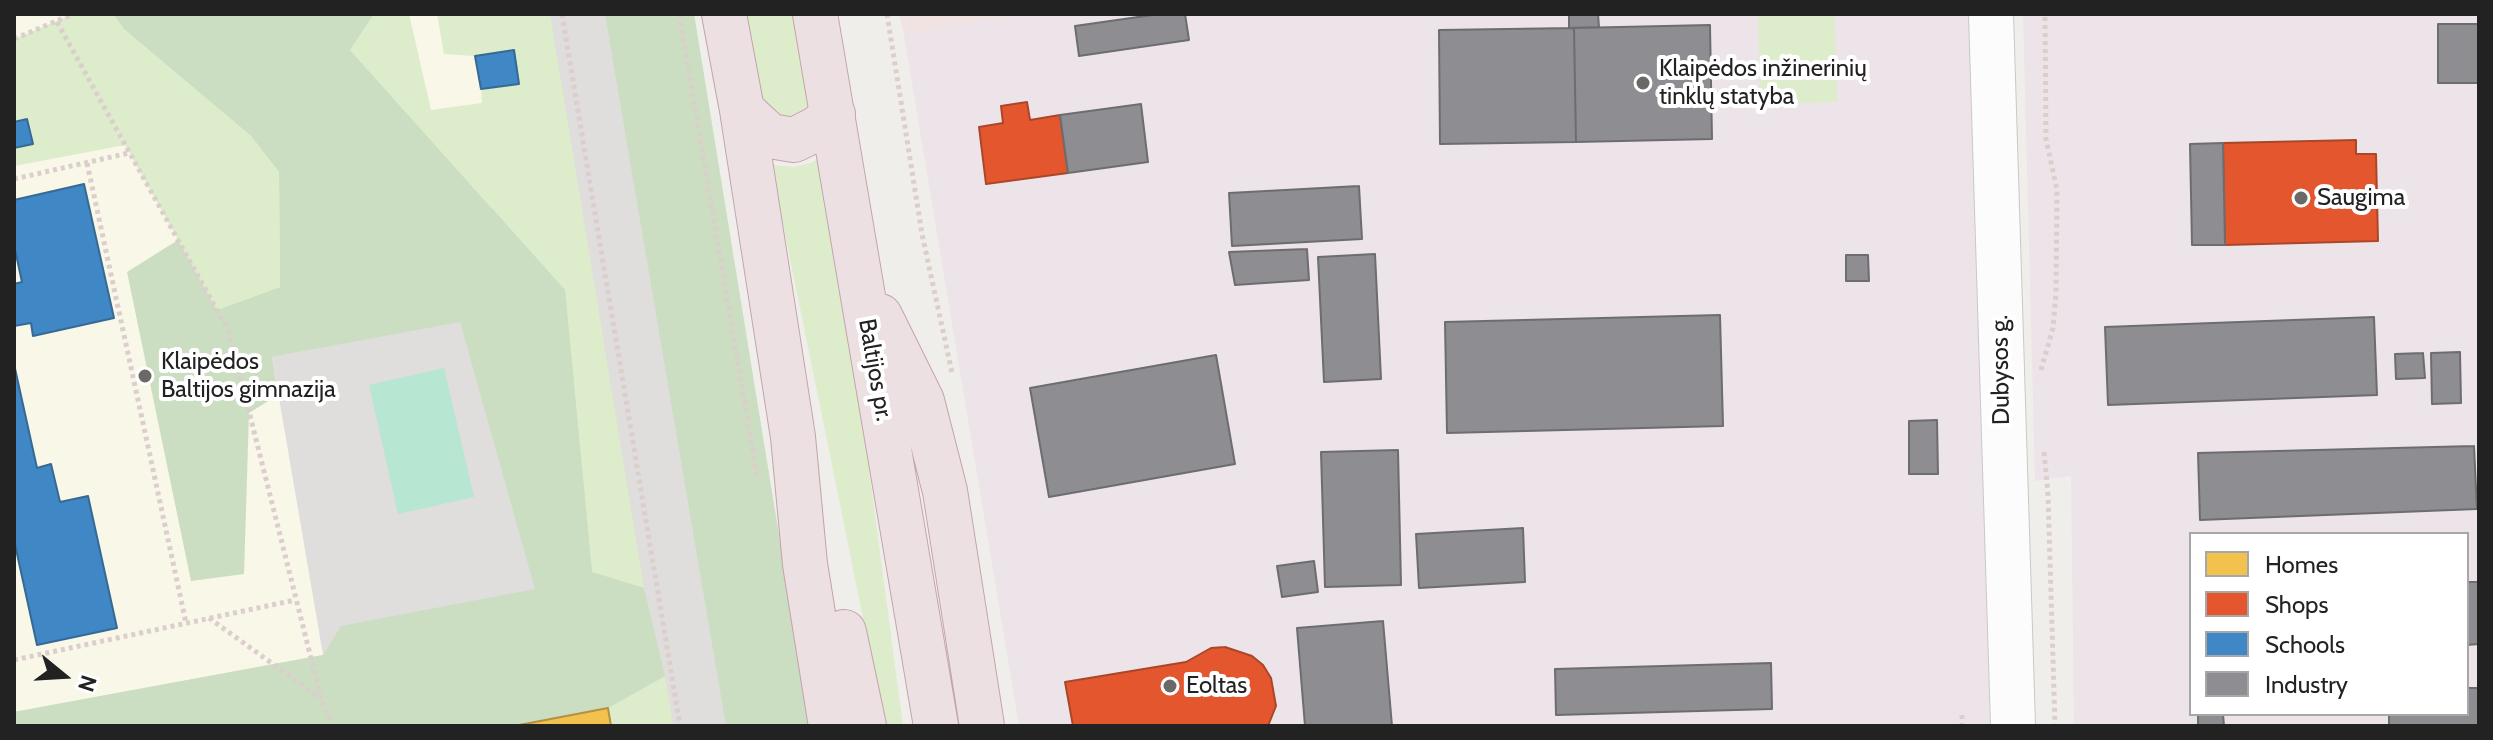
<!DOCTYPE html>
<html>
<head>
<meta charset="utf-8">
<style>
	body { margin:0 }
	#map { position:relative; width:2493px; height:740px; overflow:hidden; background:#f0eeeb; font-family:Cabin,sans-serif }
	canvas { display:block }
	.frame { position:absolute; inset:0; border:16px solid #222; pointer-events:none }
	.legend { position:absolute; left:2189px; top:532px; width:280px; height:184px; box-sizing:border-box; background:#fff; border:2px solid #a7a7a7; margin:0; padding:10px 14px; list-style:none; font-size:24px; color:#222 }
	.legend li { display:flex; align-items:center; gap:16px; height:40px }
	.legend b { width:40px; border:2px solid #a7a7a7 }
	.north { position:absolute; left:24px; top:636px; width:80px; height:80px; -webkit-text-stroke:6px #fff; paint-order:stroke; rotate:108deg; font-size:22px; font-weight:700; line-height:32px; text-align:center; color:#222 }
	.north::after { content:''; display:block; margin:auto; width:28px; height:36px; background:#222; clip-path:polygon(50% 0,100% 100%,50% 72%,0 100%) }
</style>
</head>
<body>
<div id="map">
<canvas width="2493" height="740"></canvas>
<div class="frame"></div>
<ul class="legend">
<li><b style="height:22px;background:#f2c14e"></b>Homes</li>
<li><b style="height:22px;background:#e4572e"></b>Shops</li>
<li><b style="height:22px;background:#3f88c5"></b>Schools</li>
<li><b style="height:22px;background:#8d8d92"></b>Industry</li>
</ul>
<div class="north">N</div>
</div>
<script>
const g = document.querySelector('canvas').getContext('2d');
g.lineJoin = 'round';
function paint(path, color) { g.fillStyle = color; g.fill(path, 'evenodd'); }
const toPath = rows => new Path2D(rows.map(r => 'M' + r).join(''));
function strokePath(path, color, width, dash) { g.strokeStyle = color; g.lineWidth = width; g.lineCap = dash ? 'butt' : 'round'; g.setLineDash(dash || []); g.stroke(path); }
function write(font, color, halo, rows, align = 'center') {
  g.font = font + ' Cabin,sans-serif'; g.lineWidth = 8; g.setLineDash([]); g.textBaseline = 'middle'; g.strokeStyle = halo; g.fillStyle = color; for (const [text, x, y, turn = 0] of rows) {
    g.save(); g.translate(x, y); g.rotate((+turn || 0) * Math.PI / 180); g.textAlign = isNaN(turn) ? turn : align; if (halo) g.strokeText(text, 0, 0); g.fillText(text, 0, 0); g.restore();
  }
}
paint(toPath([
	[14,14,694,14,810,726,14,726]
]), '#dfdedc');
paint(toPath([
	[899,14,1023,14,904,35]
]), '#f1e3e1');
paint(toPath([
	[1023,14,1972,14,1990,726,1019,726,904,35],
	[2023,14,2479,14,2479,726,2074,726,2071,476,2035,481],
	[2191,534,2467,534,2467,714,2191,714]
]), '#ede4e9');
paint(toPath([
	[14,14,550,14,460,321,272,357,323,655,14,712],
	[514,50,519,84,481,89,475,56]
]), '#f8f7e8');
paint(toPath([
	[73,14,113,14,124,29,251,136,279,172,280,287,217,310,125,145,14,166,14,39],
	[374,14,409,14,431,110,482,103,481,89,519,83,513,50,475,56,444,54,437,14,550,14,644,588,592,572,565,290,350,50],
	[745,14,797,14,809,100,806,108,796,117,781,119,762,106],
	[1758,14,1835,14,1837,102,1760,104],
	[821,156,859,394,903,726,885,726,771,165,795,167,813,162],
	[665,676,673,726,611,726,608,708]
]), '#ddeccb');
paint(toPath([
	[113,14,374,14,350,50,565,290,592,572,644,588,665,676,608,708,514,726,14,726,14,712,323,655,341,626,535,589,460,322,272,357,278,395,249,413,244,574,191,581,127,272,178,240,217,310,280,287,279,172,251,136,124,29],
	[605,14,694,14,810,726,726,726]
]), '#cbdec1');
paint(toPath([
	[444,368,474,497,398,514,369,385]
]), '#b7e6d2');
const homes = toPath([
	[608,708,611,726,514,726,608,708]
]);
paint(homes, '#f2c14e');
strokePath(homes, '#b49141', 2);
const shops = toPath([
	[1027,102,1030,120,1060,115,1068,173,986,184,979,127,1003,123,1001,106,1027,102],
	[2356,140,2356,154,2376,154,2378,241,2225,245,2223,143,2356,140],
	[1225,647,1252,656,1263,665,1271,678,1276,706,1268,726,1073,726,1065,682,1186,662,1211,648,1225,647]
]);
paint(shops, '#e4572e');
strokePath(shops, '#aa472a', 2);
const schools = toPath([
	[514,50,519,84,481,89,475,56,514,50],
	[27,119,33,144,14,148,14,122,27,119],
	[84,184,114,318,33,336,31,323,14,326,14,284,22,282,14,245,14,200,84,184],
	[14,364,37,468,51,464,60,502,88,496,117,628,37,645,14,540,14,364]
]);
paint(schools, '#3f88c5');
strokePath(schools, '#366994', 2);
const industry = toPath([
	[1159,14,1185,14,1189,40,1079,56,1075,26,1159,14],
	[1569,14,1598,14,1599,27,1569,28,1569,14],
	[2438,24,2479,24,2479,83,2438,83,2438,24],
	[1710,25,1712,139,1576,142,1574,28,1710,25],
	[1574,28,1576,142,1440,144,1439,30,1574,28],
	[1141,104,1148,162,1068,173,1060,115,1141,104],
	[2223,143,2225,245,2192,245,2190,144,2223,143],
	[1359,186,1362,239,1232,246,1229,193,1359,186],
	[1307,249,1309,280,1235,285,1229,252,1307,249],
	[1375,254,1381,379,1324,382,1318,257,1375,254],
	[1846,255,1868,255,1869,281,1846,281,1846,255],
	[1720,315,1723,426,1447,433,1445,322,1720,315],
	[2374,317,2377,395,2108,405,2105,327,2374,317],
	[2460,352,2461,403,2432,404,2431,353,2460,352],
	[2423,353,2425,378,2396,379,2395,354,2423,353],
	[1216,355,1235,464,1049,497,1030,388,1216,355],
	[1937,420,1938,474,1909,474,1909,421,1937,420],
	[2474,446,2477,509,2200,520,2198,453,2474,446],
	[1398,450,1401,585,1325,587,1321,452,1398,450],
	[1523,528,1525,582,1419,588,1416,534,1523,528],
	[1314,561,1318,592,1282,597,1277,566,1314,561],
	[2467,582,2479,582,2479,644,2467,645,2467,582],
	[1383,621,1392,726,1305,726,1297,628,1383,621],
	[1771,663,1772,709,1556,715,1555,669,1771,663],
	[2467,688,2479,688,2479,726,2389,726,2389,714,2467,714,2467,688],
	[2198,714,2223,714,2224,726,2198,726,2198,714]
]);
paint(industry, '#8d8d92');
strokePath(industry, '#6d6d70', 2);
const minor = toPath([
	[1991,14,2013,726]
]);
const highway = toPath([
	[724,14,742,110,793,437,805,564,831,726],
	[815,14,936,726],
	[742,110,770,136,794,140,818,128,833,114],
	[880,316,922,401,945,491,982,726],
	[844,632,864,726]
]);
strokePath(minor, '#c9c8c7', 46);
strokePath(highway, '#c5a2ac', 46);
strokePath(toPath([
	[562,14,680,726],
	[679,14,758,481],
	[887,14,922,234,952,373],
	[57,22,229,332,321,698,333,726],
	[14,39,73,14],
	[87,163,186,623],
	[14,179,129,153],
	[2041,370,2053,328,2056,293,2057,190,2046,139,2045,14],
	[2044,452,2048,494,2055,726],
	[209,618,320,698],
	[14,660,295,600],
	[1962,715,1962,726]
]), '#dccecd', 5, [4, 4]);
strokePath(minor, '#fdfcfc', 44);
strokePath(highway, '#ece0e2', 44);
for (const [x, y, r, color] of [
	[1643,83,8,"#6a6968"],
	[2301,198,8,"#6a6968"],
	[145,376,8,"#6a6968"],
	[1170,686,8,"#6a6968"]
]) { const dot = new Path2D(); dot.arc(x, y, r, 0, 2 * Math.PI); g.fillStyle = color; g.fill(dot); strokePath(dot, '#fff', 3); }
write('24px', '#222', '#fff', [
	["Klaipėdos inžinerinių",1659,69],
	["tinklų statyba",1659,97],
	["Saugima",2317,198],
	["Klaipėdos",161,362],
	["Baltijos gimnazija",161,390],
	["Eoltas",1186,686]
], 'left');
write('24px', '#222', '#fff', [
	["Baltijos pr.",875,370,80],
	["Dubysos g.",2001,370,-91]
]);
</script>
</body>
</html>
